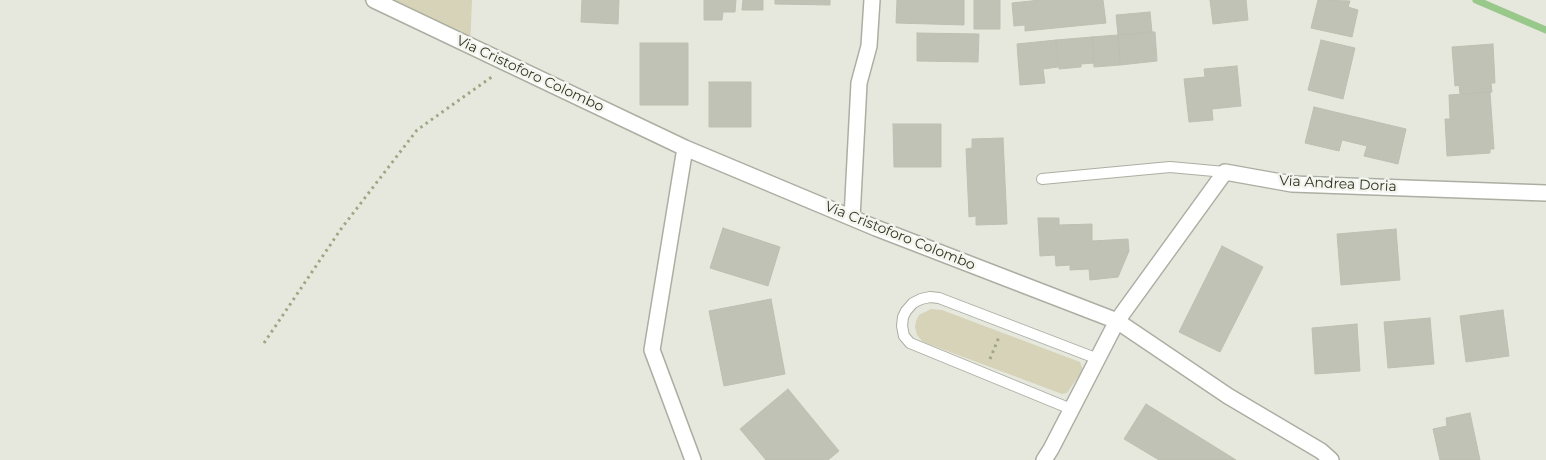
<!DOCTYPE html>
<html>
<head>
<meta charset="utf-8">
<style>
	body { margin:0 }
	canvas { display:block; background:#e6e8de }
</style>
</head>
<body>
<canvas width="1546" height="460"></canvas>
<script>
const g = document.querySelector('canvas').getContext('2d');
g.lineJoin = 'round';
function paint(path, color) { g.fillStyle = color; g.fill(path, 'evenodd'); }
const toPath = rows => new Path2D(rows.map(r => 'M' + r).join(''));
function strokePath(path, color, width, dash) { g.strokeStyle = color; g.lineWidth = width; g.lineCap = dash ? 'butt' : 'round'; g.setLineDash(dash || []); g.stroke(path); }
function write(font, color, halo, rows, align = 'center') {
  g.font = font + ' Montserrat,sans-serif'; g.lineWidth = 5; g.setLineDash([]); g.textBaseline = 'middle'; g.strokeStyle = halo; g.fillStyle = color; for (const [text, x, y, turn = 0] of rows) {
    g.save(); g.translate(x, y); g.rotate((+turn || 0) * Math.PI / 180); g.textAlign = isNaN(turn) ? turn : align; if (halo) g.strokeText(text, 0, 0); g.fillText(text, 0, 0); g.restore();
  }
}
paint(toPath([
	[363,0,472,0,470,50,390,13],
	[931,309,942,310,1080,362,1083,370,1067,393,1062,394,926,343,922,341,917,335,915,327,916,321,919,315]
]), '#d7d3b9');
strokePath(toPath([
	[1476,0,1546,30]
]), '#99c88b', 7);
const building = toPath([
	[582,0,619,0,618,24,581,22,582,0],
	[704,0,736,0,735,12,723,12,722,20,704,20,704,0],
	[743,0,763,0,763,10,742,10,743,0],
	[775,0,830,0,830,5,775,4,775,0],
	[897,0,964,0,964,25,896,23,897,0],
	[974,0,1000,0,1000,29,974,29,974,0],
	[1040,0,1103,0,1106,23,1025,31,1025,25,1014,26,1012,3,1040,0],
	[1210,0,1246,0,1248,20,1213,24,1210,0],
	[1318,0,1350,1,1348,7,1358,10,1352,37,1311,28,1318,0],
	[1150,12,1152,32,1118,35,1116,15,1150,12],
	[1152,32,1155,32,1157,61,1120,65,1118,35,1152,32],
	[917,33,979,34,978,62,917,61,917,33],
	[1118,35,1120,65,1094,67,1092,37,1118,35],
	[1092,37,1094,63,1081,64,1081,67,1059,69,1056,40,1092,37],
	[1056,40,1058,67,1043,69,1045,83,1020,85,1017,44,1056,40],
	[1321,40,1355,48,1343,99,1308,90,1321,40],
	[640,43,688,43,688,105,640,105,640,43],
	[1493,44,1495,83,1491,83,1492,92,1460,94,1459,85,1455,86,1452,47,1493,44],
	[1237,66,1241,106,1212,109,1213,120,1189,122,1184,79,1205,77,1204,69,1237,66],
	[709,82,751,82,751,127,709,127,709,82],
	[1490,92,1494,149,1490,149,1490,153,1447,156,1445,119,1450,119,1449,95,1490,92],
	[1314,107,1406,129,1398,164,1364,156,1367,146,1342,140,1339,151,1305,143,1314,107],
	[893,124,941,124,941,167,894,167,893,124],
	[1003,138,1007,224,976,225,976,216,969,217,966,149,972,148,972,139,1003,138],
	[1038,218,1059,218,1059,225,1092,224,1092,241,1128,239,1129,251,1118,277,1090,280,1089,269,1070,270,1070,265,1056,266,1055,255,1040,256,1038,218],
	[723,228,780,247,768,286,710,268,723,228],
	[1396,229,1400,280,1341,285,1337,234,1396,229],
	[1222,246,1263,267,1220,352,1179,332,1222,246],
	[771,299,785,374,724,386,709,311,771,299],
	[1503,310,1509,356,1466,362,1460,316,1503,310],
	[1430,318,1434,364,1388,368,1384,322,1430,318],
	[1357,324,1360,371,1315,374,1312,328,1357,324],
	[788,389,839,451,828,460,766,460,740,429,788,389],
	[1146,404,1236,460,1159,460,1124,439,1146,404],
	[1470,413,1480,460,1440,460,1433,429,1447,426,1446,418,1470,413]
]);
paint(building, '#bfc2b4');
strokePath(building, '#bdc0b1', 1);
const service = toPath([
	[1042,179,1170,167,1225,172],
	[1071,409,910,343,904,336,902,326,903,317,906,311,913,303,921,299,930,297,939,298,1098,359]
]);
const minor = toPath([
	[374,0,685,148,876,228,1117,321,1228,396,1321,451,1331,460],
	[685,148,652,350,693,460],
	[852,218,859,83,869,46,872,0],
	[1044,460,1051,449,1117,321,1225,172,1292,184,1546,193]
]);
strokePath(service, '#abafa2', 12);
strokePath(minor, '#abafa2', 18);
strokePath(toPath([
	[264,343,341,229,417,130,493,76],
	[990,359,999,337]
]), '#9da882', 3, [2.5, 4]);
strokePath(service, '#fff', 10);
strokePath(minor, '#fff', 15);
write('14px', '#2f3521', '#f4f5ee', [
	["Via Cristoforo Colombo",530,74,25],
	["Via Andrea Doria",1338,184,3],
	["Via Cristoforo Colombo",900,236,22]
]);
</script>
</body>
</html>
